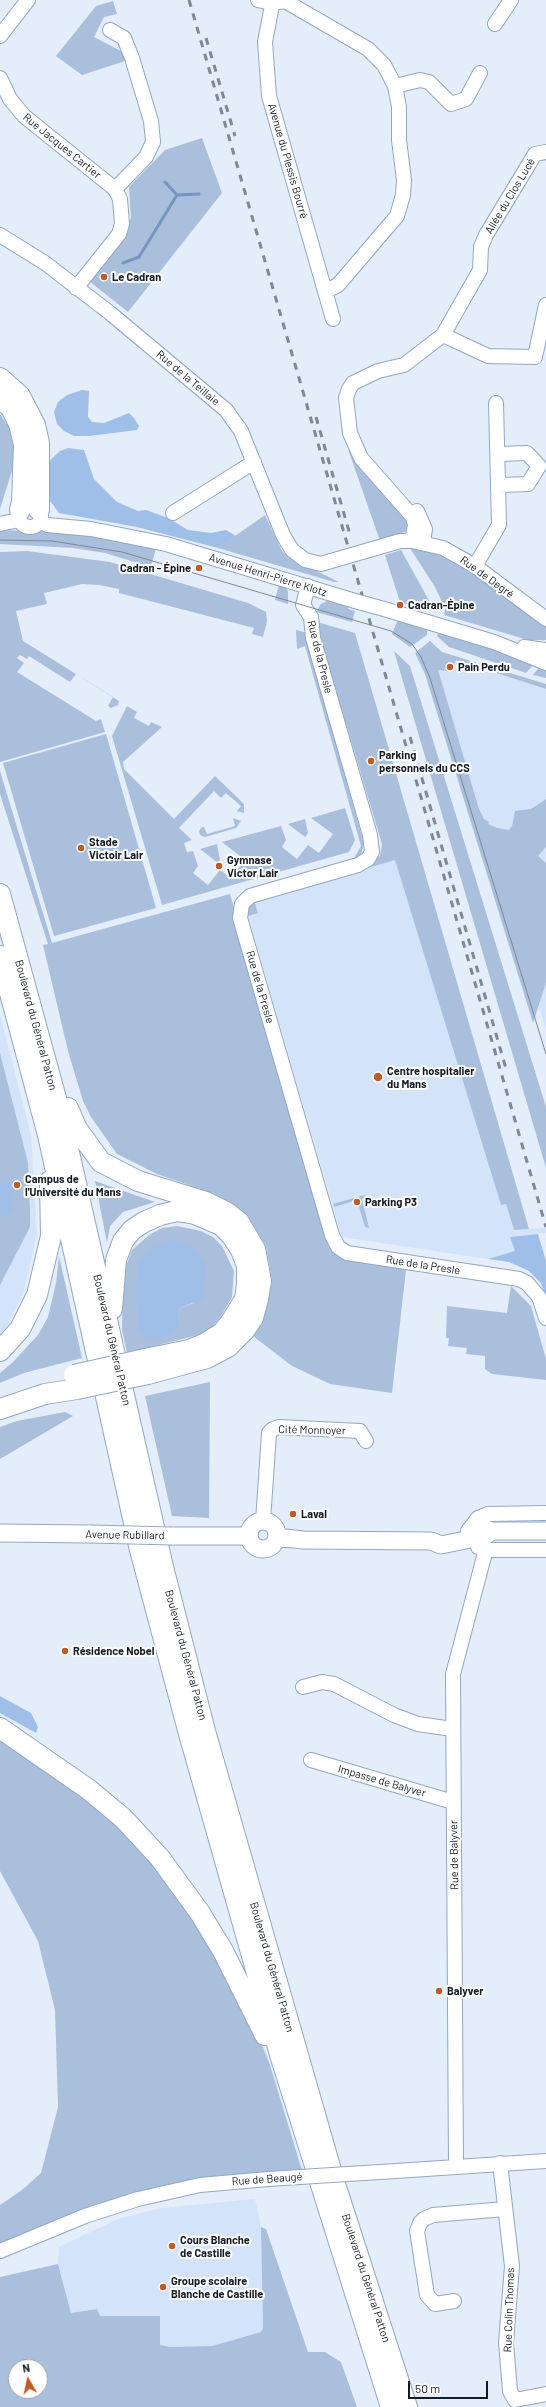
<!DOCTYPE html>
<html>
<head>
<meta charset="utf-8">
<style>
	body { margin:0 }
	#map { position:relative; width:546px; height:2407px; overflow:hidden; background:#e4edfa; font-family:Barlow,sans-serif }
	canvas { display:block }
	.north { position:absolute; left:8px; top:2359px; width:40px; height:40px; box-sizing:border-box; background:#fff; border:1px solid #a1a4a8; border-radius:50%; rotate:351deg; font-size:11px; font-weight:700; line-height:16px; text-align:center; color:#131b26 }
	.north::after { content:''; display:block; margin:auto; width:14px; height:18px; background:#bf5b25; clip-path:polygon(50% 0,100% 100%,50% 72%,0 100%) }
	.scale { position:absolute; left:408px; top:2381px; width:80px; height:18px; box-sizing:border-box; border:2px solid #131b26; border-top:0; padding-left:5px; font-size:12px; line-height:14px; white-space:nowrap; color:#131b26; -webkit-text-stroke:3px #fff; paint-order:stroke }
</style>
</head>
<body>
<div id="map">
<canvas width="546" height="2407"></canvas>
<div class="north">N</div>
<div class="scale">50 m</div>
</div>
<script>
const g = document.querySelector('canvas').getContext('2d');
g.lineJoin = 'round';
function paint(path, color) { g.fillStyle = color; g.fill(path, 'evenodd'); }
const toPath = rows => new Path2D(rows.map(r => 'M' + r).join(''));
function strokePath(path, color, width, dash) { g.strokeStyle = color; g.lineWidth = width; g.lineCap = dash ? 'butt' : 'round'; g.setLineDash(dash || []); g.stroke(path); }
function write(font, color, halo, rows, align = 'center') {
  g.font = font + ' Barlow,sans-serif'; g.lineWidth = 4; g.setLineDash([]); g.textBaseline = 'middle'; g.strokeStyle = halo; g.fillStyle = color; for (const [text, x, y, turn = 0] of rows) {
    g.save(); g.translate(x, y); g.rotate((+turn || 0) * Math.PI / 180); g.textAlign = isNaN(turn) ? turn : align; if (halo) g.strokeText(text, 0, 0); g.fillText(text, 0, 0); g.restore();
  }
}
paint(toPath([
	[456,660,546,689,546,1030,438,672,437,670,444,669,450,671],
	[395,860,501,1205,506,1204,514,1230,546,1228,546,1233,510,1237,515,1251,488,1259,342,1237,248,916,247,912,254,900],
	[0,1015,31,1135,37,1234,23,1294,6,1328,0,1335],
	[255,2199,261,2227,263,2328,261,2332,212,2346,170,2347,160,2345,160,2316,100,2316,97,2309,71,2313,58,2264,59,2247,118,2219,162,2208]
]), '#d3e3f9');
paint(toPath([
	[113,1,117,14,104,17,94,37,121,51,125,61,82,75,56,56,96,6],
	[202,138,222,193,128,312,89,281,121,243,131,218,129,187,165,150],
	[0,414,14,435,15,461,0,509],
	[348,449,362,471,411,522,407,531,380,541],
	[265,515,282,551,288,557,339,582,334,582,218,548],
	[0,530,65,532,156,548,151,567,105,553,73,548,0,544],
	[410,548,418,548,443,554,475,572,546,627,546,640,528,640,444,615,445,608,435,587],
	[401,550,431,604,430,611,400,602,385,555],
	[27,551,110,562,248,603,266,612,267,621,263,637,252,634,254,628,119,593,119,589,99,585,82,584,44,593,47,604,16,611,23,641,76,674,90,683,119,701,118,705,111,708,108,706,113,697,76,674,70,682,29,656,27,659,20,655,17,658,24,663,17,672,96,721,101,719,105,732,0,762,0,552],
	[279,585,285,587,288,591,288,604,275,600],
	[329,600,349,605,348,609,355,611,352,622,316,612,321,604],
	[398,619,424,627,427,629,427,635,410,647,392,634],
	[317,622,355,633,529,1229,514,1230,506,1204,501,1205,395,860,364,869,380,856,382,844,327,660],
	[296,630,308,633,309,647,364,844,361,855,353,860,361,846,305,646,297,649],
	[439,632,489,648,534,664,526,673,449,647,437,636],
	[430,641,442,652,546,684,546,689,456,660,453,666,448,665,448,667,452,669,450,671,438,670,479,809,484,819,489,822,488,824,497,828,509,830,512,826,515,811,531,809,546,799,546,847,538,856,546,863,546,983,533,1023,425,674,415,653],
	[394,651,410,666,546,1107,546,1168],
	[540,666,546,669,546,678,533,675],
	[127,706,137,712,134,718,149,726,151,722,162,727,123,762,124,769,174,819,215,776,244,804,244,813,237,811,241,806,226,793,221,798,214,791,179,828,192,840,184,843,187,852,193,851,198,866,193,873,208,885,220,870,231,878,245,860,222,842,281,826,286,840,282,847,297,859,308,845,319,853,333,834,311,818,345,808,355,840,349,852,162,905,112,736],
	[106,734,156,908,54,936,3,763],
	[0,771,52,943,230,894,327,1242,338,1257,406,1270,392,1393,330,1384,292,1366,253,1336,263,1321,272,1281,266,1246,248,1216,212,1193,157,1174,117,1154,91,1117,83,1101,68,1051,43,945,48,944,0,794],
	[233,818,241,821,236,828,205,837,200,835,199,831,202,827,204,827,207,834,235,826],
	[305,819,308,833,305,837,288,824],
	[217,844,220,860,218,863,200,849],
	[254,900,258,913,248,916,248,908],
	[0,1053,28,1163,30,1213,30,1227,0,1285],
	[95,1181,155,1202,123,1212,110,1226,107,1243],
	[364,1195,369,1197,362,1199,369,1228,365,1227,357,1200,334,1207,333,1204],
	[177,1226,201,1231,213,1237,222,1246,234,1271,232,1297,220,1318,213,1326,198,1335,127,1353,122,1330,123,1283,126,1266,132,1250,149,1235,162,1228],
	[194,1248,194,1303,180,1308,177,1316],
	[59,1256,82,1358,24,1373,0,1383,0,1373,12,1363,38,1335,48,1317,56,1283],
	[511,1286,531,1306,546,1359,546,1380,492,1374,485,1369,485,1356,466,1354,467,1348,448,1346,449,1338,446,1338,447,1306,507,1313],
	[210,1382,209,1518,172,1516,145,1396],
	[65,1412,73,1416,0,1459,0,1427,17,1421],
	[0,1741,59,1778,118,1824,180,1896,254,2024,270,2065,304,2177,200,2185,0,2251,0,2205,22,2190,41,2173,58,2107,55,2010,38,1941,0,1871],
	[261,2227,266,2229,308,2352,325,2352,341,2362,357,2407,0,2407,0,2277,58,2264,71,2313,97,2309,100,2316,160,2316,160,2345,170,2347,212,2346,261,2332,263,2328],
	[16,2367,40,2367,40,2391,16,2391]
]), '#a9bfdc');
paint(toPath([
	[82,390,89,391,88,417,92,422,104,423,129,413,134,418,139,426,137,430,89,436,74,436,64,431,57,424,54,412,58,402,67,395],
	[68,448,84,450,94,479,117,502,138,511,146,510,168,518,188,530,211,533,226,530,236,536,218,548,137,527,59,513,47,497,46,464,60,451],
	[10,1182,13,1207,9,1215,0,1218,0,1184],
	[538,1234,546,1261,546,1297,541,1283,529,1271,509,1262,488,1259,515,1251,510,1237],
	[173,1240,194,1248,206,1267,203,1299,180,1308,177,1316,178,1325,174,1334,158,1339,147,1338,139,1330,136,1297,138,1262,153,1246],
	[0,1696,31,1713,38,1727,36,1733,0,1713]
]), '#9fbfe9');
strokePath(toPath([
	[177,195,199,194],
	[123,263,139,257,177,195,165,182]
]), '#7795be', 3);
const minor = toPath([
	[258,0,271,3,285,1,368,49,384,65,395,86,399,107,399,140,404,180,403,195,397,216,338,285,326,291],
	[273,0,265,42,269,96,333,319],
	[495,24,511,0],
	[110,30,124,38,132,58,151,121,153,142,146,157,115,189],
	[0,36,28,0],
	[0,78,10,99,24,116,115,189,120,199,122,224,119,234,76,288],
	[395,86,420,80,429,82,451,104,466,99,480,73],
	[0,235,45,263,110,313,226,410,241,431,283,535,292,550,305,560,321,564,331,561],
	[443,335,480,270,481,247,486,235,535,154,546,152],
	[499,454,527,453,539,466,528,484,500,485],
	'19 516a11 11 0 1 1 22 0a11 11 0 1 1-22 0Z',
	[417,511,425,529,423,542],
	[173,513,254,462],
	[40,521,47,525,91,529,166,544,355,601],
	[0,524,19,520],
	[412,541,415,525,413,517,361,458,350,433,346,398,349,389,353,383,378,371,404,365,443,335,488,356,535,357,546,305],
	[376,548,400,541,412,541,443,548,475,566,546,619],
	[475,566,499,525,496,403],
	[308,586,303,605,311,617,313,638,370,835,372,852,368,859,358,865,250,896,242,904,240,918,332,1235,338,1247,347,1253,519,1279,527,1283,539,1297,546,1318],
	[384,609,494,642,546,663],
	[524,647,546,650],
	[263,1521,269,1433,273,1429,279,1427,360,1431,366,1441],
	[468,1531,478,1518,488,1514,546,1513],
	[478,1547,491,1550,546,1550],
	[303,1687,322,1682,334,1684,394,1715,418,1724,452,1729],
	[311,1760,453,1802],
	[500,2163,512,2266,506,2343,510,2391,515,2400,546,2394],
	[456,2166,453,1674,486,1549],
	[396,2171,546,2161],
	[0,2251,85,2216,138,2199,200,2185,268,2179],
	[454,2301,435,2304,427,2295,417,2231,420,2223,424,2219,433,2215,505,2209]
]);
const major = toPath([
	'249 1535a14 14 0 1 1 28 0a14 14 0 1 1-28 0Z',
	[483,1528,492,1531,546,1531],
	[0,1533,91,1534],
	[172,1536,249,1536],
	[277,1537,303,1540,431,1541,441,1545,485,1536,492,1531]
]);
const highway = toPath([
	[0,378,20,396,35,425,39,443,39,510],
	[0,398,11,408,19,424,24,445,22,502,20,510],
	[0,894,60,1113,163,1567,205,1731,335,2184,407,2407],
	[0,956,48,1135,140,1550,189,1734,281,2058,391,2407],
	[68,1108,77,1129,101,1162,138,1181,206,1202,226,1212,239,1222,255,1249,261,1281,258,1299,253,1318,244,1331,228,1347,207,1358,148,1374],
	[112,1309,116,1260,123,1241,132,1230,144,1222,160,1215,177,1211,195,1214,221,1225,232,1236,241,1250,247,1266,247,1284,245,1299,230,1323,222,1333,204,1344,189,1350,145,1359],
	[0,1351,20,1329,37,1295,51,1236,50,1181],
	[0,1409,45,1394,77,1389],
	[0,1728,88,1789,123,1818,160,1858,200,1913,223,1951,265,2035]
]);
strokePath(minor, '#92a7c4', 16);
strokePath(major, '#92a7c4', 19);
strokePath(highway, '#92a7c4', 22);
strokePath(minor, '#fff', 14);
strokePath(major, '#fff', 17);
strokePath(highway, '#fff', 20);
strokePath(toPath([
	[0,540,52,541,122,552,391,631,412,644,421,657,430,678,546,1054]
]), '#7f8894', 1);
strokePath(toPath([
	[189,0,546,1227],
	[206,38,235,136],
	[316,417,351,538],
	[410,737,507,1072]
]), '#7f8894', 3, [7, 7]);
const minorBridge = toPath([
	[331,561,376,548],
	[355,601,384,609],
	[268,2179,396,2171]
]);
const majorBridge = toPath([
	[91,1534,172,1536]
]);
const highwayBridge = toPath([
	[74,1375,145,1359],
	[77,1389,148,1374]
]);
strokePath(minorBridge, '#92a7c4', 16, []);
strokePath(majorBridge, '#92a7c4', 19, []);
strokePath(highwayBridge, '#92a7c4', 22, []);
strokePath(minorBridge, '#fff', 14);
strokePath(majorBridge, '#fff', 17);
strokePath(highwayBridge, '#fff', 20);
for (const [x, y, r, color] of [
	[104,277,4,"#bf5b25"],
	[199,568,4,"#bf5b25"],
	[400,605,4,"#bf5b25"],
	[450,667,4,"#bf5b25"],
	[371,761,4,"#bf5b25"],
	[81,848,4,"#bf5b25"],
	[219,866,4,"#bf5b25"],
	[378,1077,5,"#bf5b25"],
	[17,1185,4,"#bf5b25"],
	[357,1202,4,"#bf5b25"],
	[293,1514,4,"#bf5b25"],
	[65,1651,4,"#bf5b25"],
	[439,1991,4,"#bf5b25"],
	[172,2246,4,"#bf5b25"],
	[163,2287,4,"#bf5b25"]
]) { const dot = new Path2D(); dot.arc(x, y, r, 0, 2 * Math.PI); g.fillStyle = color; g.fill(dot); strokePath(dot, '#fff', 1.5); }
write('11px', '#131b26', '#fff', [
	["Rue Jacques Cartier",62,146,39],
	["Avenue du Plessis Bourré",288,161,74],
	["Allée du Clos Lucé",510,196,-59],
	["Rue de la Teillaie",188,378,40],
	["Avenue Henri-Pierre Klotz",268,575,17],
	["Rue de Degré",487,577,36],
	["Rue de la Presle",320,657,76],
	["Rue de la Presle",260,987,74],
	["Boulevard du Général Patton",36,1025,75],
	["Rue de la Presle",423,1265,9],
	["Boulevard du Général Patton",112,1340,77],
	["Cité Monnoyer",312,1430,1],
	["Avenue Rubillard",125,1535,1],
	["Boulevard du Général Patton",186,1655,75],
	["Impasse de Balyver",382,1781,16],
	["Rue de Balyver",454,1855,-91],
	["Boulevard du Général Patton",272,1967,74],
	["Rue de Beaugé",267,2179,-4],
	["Boulevard du Général Patton",366,2278,72],
	["Rue Colin Thomas",509,2310,-88]
]);
write('bold 11px', '#131b26', '#fff', [
	["Le Cadran",112,277],
	["Cadran - Épine",191,568,"right"],
	["Cadran-Épine",408,605],
	["Pain Perdu",458,667],
	["Parking",379,755],
	["personnels du CCS",379,768],
	["Stade",89,842],
	["Victoir Lair",89,855],
	["Gymnase",227,860],
	["Victor Lair",227,873],
	["Centre hospitalier",387,1071],
	["du Mans",387,1084],
	["Campus de",25,1179],
	["l'Université du Mans",25,1192],
	["Parking P3",365,1202],
	["Laval",301,1514],
	["Résidence Nobel",73,1651],
	["Balyver",447,1991],
	["Cours Blanche",180,2240],
	["de Castille",180,2253],
	["Groupe scolaire",171,2281],
	["Blanche de Castille",171,2294]
], 'left');
</script>
</body>
</html>
